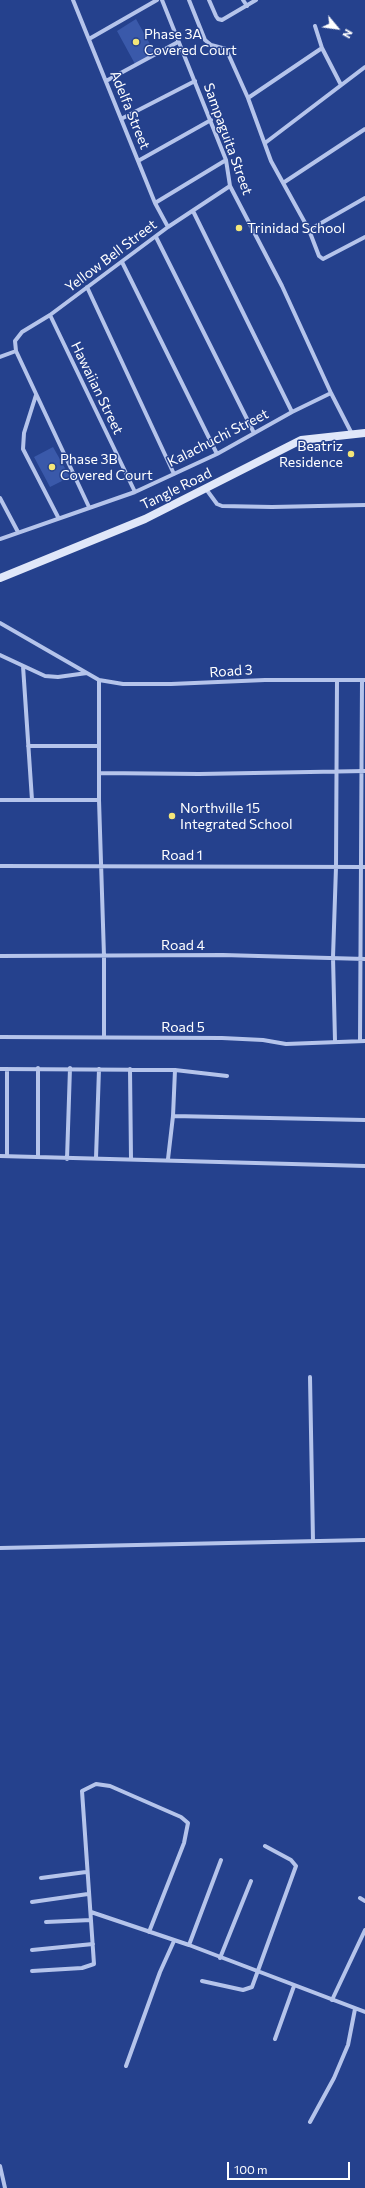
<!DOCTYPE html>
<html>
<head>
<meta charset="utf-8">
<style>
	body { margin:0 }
	#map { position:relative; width:365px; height:2188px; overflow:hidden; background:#25418d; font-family:Commissioner,sans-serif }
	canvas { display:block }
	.north { position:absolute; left:317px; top:8px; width:40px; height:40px; -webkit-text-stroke:3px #25418d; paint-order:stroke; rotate:119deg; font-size:11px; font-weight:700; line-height:16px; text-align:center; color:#fff }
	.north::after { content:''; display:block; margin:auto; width:14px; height:18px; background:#fff; clip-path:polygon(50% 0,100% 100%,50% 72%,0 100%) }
	.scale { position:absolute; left:227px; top:2162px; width:123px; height:18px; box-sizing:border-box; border:2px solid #fff; border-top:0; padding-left:5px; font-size:12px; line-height:14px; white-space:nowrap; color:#fff; -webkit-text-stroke:3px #25418d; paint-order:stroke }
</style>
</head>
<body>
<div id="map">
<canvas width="365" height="2188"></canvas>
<div class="north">N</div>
<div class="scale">100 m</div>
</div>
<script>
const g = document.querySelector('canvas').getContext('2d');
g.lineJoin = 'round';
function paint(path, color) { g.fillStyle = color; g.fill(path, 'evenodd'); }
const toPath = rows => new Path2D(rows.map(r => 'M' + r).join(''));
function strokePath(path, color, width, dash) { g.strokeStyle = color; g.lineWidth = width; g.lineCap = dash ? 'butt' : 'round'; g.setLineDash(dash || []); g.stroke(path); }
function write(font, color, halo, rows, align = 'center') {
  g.font = font + ' Commissioner,sans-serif'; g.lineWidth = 3; g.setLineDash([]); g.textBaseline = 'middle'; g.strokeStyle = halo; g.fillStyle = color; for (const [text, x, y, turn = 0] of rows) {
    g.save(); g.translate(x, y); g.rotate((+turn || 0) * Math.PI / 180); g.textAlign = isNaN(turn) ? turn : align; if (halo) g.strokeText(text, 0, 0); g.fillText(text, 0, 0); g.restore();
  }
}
paint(toPath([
	[136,19,155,53,135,64,117,31],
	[53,447,70,477,50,487,34,457]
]), '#3a59aa');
strokePath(toPath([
	[73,0,155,203,168,227],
	[162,0,226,160,230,186,282,286,331,393,352,434],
	[189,0,205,40,211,45,226,49,248,98,271,161,309,230,319,256,323,259,365,237],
	[209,0,216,16,218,19,222,20,256,0],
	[243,0,247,6],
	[89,39,157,0],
	[322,48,341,85],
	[106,81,178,42],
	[248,98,322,48,315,26],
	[121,119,195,81],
	[265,143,365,67],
	[138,161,211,120],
	[283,183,365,129],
	[155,203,226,160],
	[193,211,292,412],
	[309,230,365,198],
	[156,237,254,433],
	[122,262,217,454],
	[87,287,174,474],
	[50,315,135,492],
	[0,357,16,351],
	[36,395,24,433,23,449,58,517],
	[206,489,217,504,222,506,272,507,365,505],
	[0,498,18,532],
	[89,507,16,351,15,341,22,332,50,315,168,227,230,186],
	[0,539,135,492,217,454,292,412,331,393],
	[0,623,99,680,123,684,171,684,265,680,365,680],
	[0,655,45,676,58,677,87,673],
	[23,666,32,800],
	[99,680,99,800,104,956,104,1037],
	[28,746,99,746],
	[99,773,199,774,365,771],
	[0,800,99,800],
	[0,866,365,867],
	[0,956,223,955,365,959],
	[0,1037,222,1038,263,1040,286,1044,365,1041],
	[335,1041,333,957,336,867,337,680],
	[360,1041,362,680],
	[0,1069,175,1070,227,1076],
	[130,1069,131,1159],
	[173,1116,365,1120],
	[0,1156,365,1166],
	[7,1156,7,1069],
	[38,1157,38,1068],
	[96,1158,99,1069],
	[67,1159,70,1068],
	[168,1159,173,1116,175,1070],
	[310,1377,313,1541],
	[0,1548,365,1540],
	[41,1878,86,1872],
	[360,1898,365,1901],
	[32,1902,88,1894],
	[91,1912,189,1945,365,2012],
	[46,1922,91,1920],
	[189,1945,221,1860],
	[32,1950,93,1944],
	[220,1958,251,1881],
	[32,1971,82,1968,94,1964,82,1791,96,1784,110,1786,181,1817,188,1823,184,1843,149,1932],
	[202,1981,243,1990,252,1987,296,1866,291,1860,265,1846],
	[332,2000,365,1930],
	[275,2039,294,1986],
	[126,2066,160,1972,174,1941],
	[310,2122,334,2078,348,2045,355,2009],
	[0,2166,5,2188]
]), '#b5c4eb', 4);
strokePath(toPath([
	[0,578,145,519,301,440,365,433]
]), '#e0e7f9', 8);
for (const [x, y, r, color] of [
	[136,42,4,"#f4e679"],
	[239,228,4,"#f4e679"],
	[351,454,4,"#f4e679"],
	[52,467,4,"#f4e679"],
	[172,816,4,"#f4e679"]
]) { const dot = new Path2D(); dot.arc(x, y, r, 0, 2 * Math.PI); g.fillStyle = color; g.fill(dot); strokePath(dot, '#25418d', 1.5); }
write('14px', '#fff', '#25418d', [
	["Phase 3A",144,34],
	["Covered Court",144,50],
	["Trinidad School",247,228],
	["Beatriz",343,446,"right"],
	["Residence",343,462,"right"],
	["Phase 3B",60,459],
	["Covered Court",60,475],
	["Northville 15",180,808],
	["Integrated School",180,824]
], 'left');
write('14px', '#fff', '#25418d', [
	["Adelfa Street",130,110,68],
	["Sampaguita Street",228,139,70],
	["Yellow Bell Street",111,256,-37],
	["Hawaiian Street",97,388,64],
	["Kalachuchi Street",218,438,-27],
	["Tangle Road",176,489,-26],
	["Road 3",231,671,-4],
	["Road 1",182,855],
	["Road 4",183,945],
	["Road 5",183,1027]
]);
</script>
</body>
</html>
